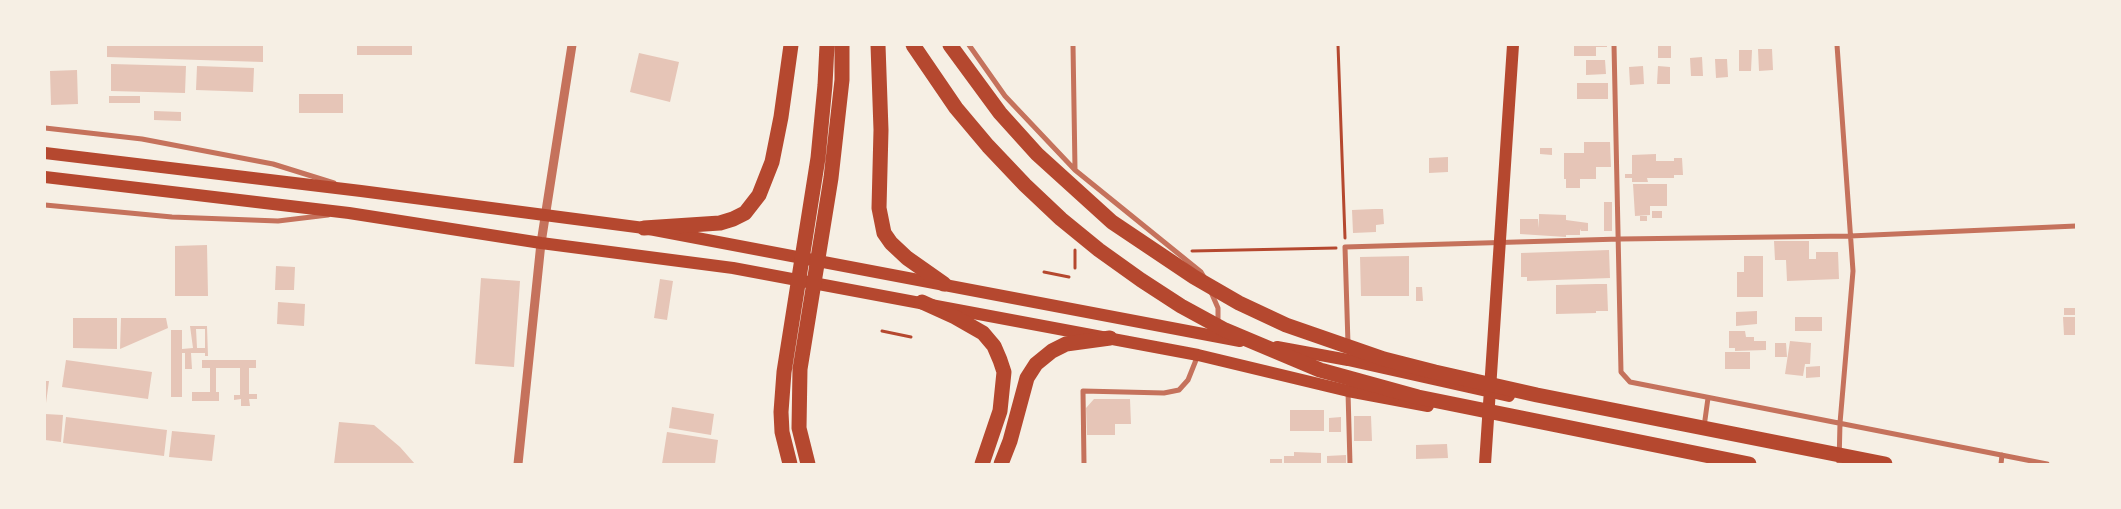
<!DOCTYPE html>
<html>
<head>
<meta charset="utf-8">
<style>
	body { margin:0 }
	#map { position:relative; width:2121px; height:509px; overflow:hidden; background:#f6efe4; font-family:Literata,serif }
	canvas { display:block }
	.frame { position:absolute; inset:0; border:46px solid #f6efe4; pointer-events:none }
</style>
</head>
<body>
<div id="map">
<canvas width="2121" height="509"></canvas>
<div class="frame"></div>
</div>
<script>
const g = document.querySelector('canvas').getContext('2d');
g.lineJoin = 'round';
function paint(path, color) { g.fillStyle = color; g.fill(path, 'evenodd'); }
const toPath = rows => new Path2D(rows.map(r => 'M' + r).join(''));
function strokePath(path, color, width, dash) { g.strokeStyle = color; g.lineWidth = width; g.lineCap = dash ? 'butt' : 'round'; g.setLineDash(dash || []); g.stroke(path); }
paint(toPath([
	[107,45,263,45,263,62,107,57],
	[357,45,412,45,412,55,357,55],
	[1574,45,1607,45,1607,47,1596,47,1596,56,1574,56],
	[1658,45,1671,45,1671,58,1658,58],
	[1758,49,1772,49,1773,70,1759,71],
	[1739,50,1752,50,1751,71,1739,71],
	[639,53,679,62,670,102,630,92],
	[1702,57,1703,76,1691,76,1690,58],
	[1715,59,1727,59,1728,77,1716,78],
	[1586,60,1605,60,1606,74,1586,75],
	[111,64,186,66,185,93,111,91],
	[197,66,254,68,253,92,196,90],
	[1643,66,1644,84,1630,85,1629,67],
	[1658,66,1670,67,1670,84,1657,84],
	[77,70,78,104,51,105,50,71],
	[1577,83,1608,83,1608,99,1577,99],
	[299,94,343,94,343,113,299,113],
	[109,96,140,96,140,103,109,103],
	[154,111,181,112,181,121,154,120],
	[1584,142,1610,142,1611,167,1596,167,1596,179,1580,179,1580,188,1566,188,1566,179,1564,179,1564,153,1584,153],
	[1540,148,1552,148,1552,155,1540,154],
	[1656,154,1656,161,1674,161,1674,158,1682,158,1683,175,1674,175,1674,178,1647,178,1648,182,1632,182,1632,178,1625,178,1625,174,1632,174,1632,155],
	[1448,157,1448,172,1429,173,1429,158],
	[1633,184,1667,184,1667,206,1650,206,1650,215,1635,216],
	[1604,202,1612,202,1612,231,1604,231],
	[1375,209,1383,209,1384,224,1376,225,1376,232,1353,233,1352,210],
	[1652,211,1662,211,1662,218,1652,218],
	[1539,214,1566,215,1566,220,1588,223,1588,231,1581,231,1580,229,1580,235,1566,235,1566,237,1520,234,1520,219,1538,219,1539,228],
	[1640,216,1647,216,1647,221,1640,221],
	[1774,241,1809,241,1809,259,1816,259,1816,252,1838,252,1839,279,1787,281,1786,260,1775,260],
	[207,245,208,296,175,296,175,246],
	[1609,250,1610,278,1527,281,1527,277,1521,277,1521,253],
	[1409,256,1409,296,1361,296,1360,257],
	[1744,256,1763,256,1763,297,1737,297,1737,272,1744,272],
	[276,266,295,267,294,290,275,290],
	[481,278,520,281,514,367,475,364],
	[660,279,673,281,667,320,654,318],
	[1596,284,1607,284,1608,311,1596,311,1596,313,1556,314,1556,285],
	[1416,287,1422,287,1423,301,1416,301],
	[278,302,305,304,304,326,277,324],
	[2064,308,2076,308,2076,315,2064,315],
	[1757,311,1757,324,1736,326,1736,312],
	[1795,317,1822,317,1822,331,1795,331],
	[2063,317,2076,317,2076,335,2064,335],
	[73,318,117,318,117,349,73,348],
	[121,318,166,318,168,328,120,349],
	[190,326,207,326,208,356,205,356,205,353,191,353,192,369,185,369,185,353,182,353,182,397,171,397,171,330,182,330,182,349,193,348],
	[196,329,205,329,205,348,197,348],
	[1729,331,1745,331,1746,337,1754,337,1754,341,1766,341,1766,350,1735,351,1735,348,1729,348],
	[1790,341,1811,343,1810,364,1805,364,1803,376,1785,374],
	[1775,343,1786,343,1787,357,1775,357],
	[1725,352,1750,352,1750,369,1725,369],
	[66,360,152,372,148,399,62,387],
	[202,360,256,360,256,368,249,368,249,394,257,394,257,399,249,399,250,406,241,406,241,399,234,400,234,395,240,395,240,368,216,368,216,392,219,392,219,401,192,401,192,392,210,392,210,368,202,368],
	[1820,366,1820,377,1806,378,1806,367],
	[45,381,49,381,46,403,45,403],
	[1094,399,1130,399,1131,424,1115,424,1115,435,1087,435,1086,408],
	[672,407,714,414,711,435,669,428],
	[1290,410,1324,410,1324,431,1290,431],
	[45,414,63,415,61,442,45,440],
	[1354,416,1371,416,1372,441,1354,441],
	[66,417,167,430,164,456,63,443],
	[1341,417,1341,432,1329,432,1329,418],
	[339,422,374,425,400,447,415,464,334,464],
	[172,431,215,435,212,461,169,457],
	[667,432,718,440,715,464,662,464],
	[1447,444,1448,458,1416,459,1416,445],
	[1294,452,1321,453,1321,464,1284,464,1284,456,1294,456],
	[1346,455,1346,464,1327,464,1327,456],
	[1270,459,1282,459,1282,464,1270,464]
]), '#e6c5b7');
strokePath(toPath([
	[1338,45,1345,238],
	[1075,250,1075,268],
	[1192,251,1336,248],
	[1044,272,1069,277],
	[882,331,911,337]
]), '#b5482f', 3);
strokePath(toPath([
	[969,45,1005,96,1075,170,1201,272,1204,277],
	[1073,45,1075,169],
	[1614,45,1621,372,1630,382,2047,464],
	[1837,45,1853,271,1840,423,1839,464],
	[45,128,142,139,273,164,334,183],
	[45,205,172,217,278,221,328,215],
	[1211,292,1218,308,1218,324],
	[1348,344,1345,247,1620,239,1850,236,2076,226],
	[1348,392,1350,464],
	[1704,427,1708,398],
	[1084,464,1083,391,1164,393,1179,390,1188,380,1198,355],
	[2001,464,2002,455]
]), '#c5725c', 5);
strokePath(toPath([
	[518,464,541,243,572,45]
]), '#c5725c', 9);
strokePath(toPath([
	[45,153,361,191,644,228,1240,341],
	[45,177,349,213,541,243,733,268,1198,355,1348,391,1428,406],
	[1277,347,1348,360,1509,396],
	[1485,464,1513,45]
]), '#b5482f', 12);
strokePath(toPath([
	[878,45,881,130,879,208,884,233,891,243,907,258,944,284],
	[913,45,956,108,988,146,1025,185,1061,219,1099,250,1141,280,1181,306,1225,330,1320,370,1418,397,1749,464],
	[950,45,1000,113,1037,154,1112,222,1194,277,1239,303,1286,325,1384,359,1435,372,1537,395,1885,464],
	[644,228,720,223,733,219,745,213,759,195,772,162,781,117,791,45],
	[922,302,955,317,983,333,994,346,1000,360,1004,372,1000,411,982,464],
	[790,464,782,432,781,412,784,372,818,158,825,85,827,45],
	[808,464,799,428,800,369,831,178,842,80,842,45],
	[1001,464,1010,441,1027,378,1036,364,1052,351,1066,344,1110,338]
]), '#b5482f', 15);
</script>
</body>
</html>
